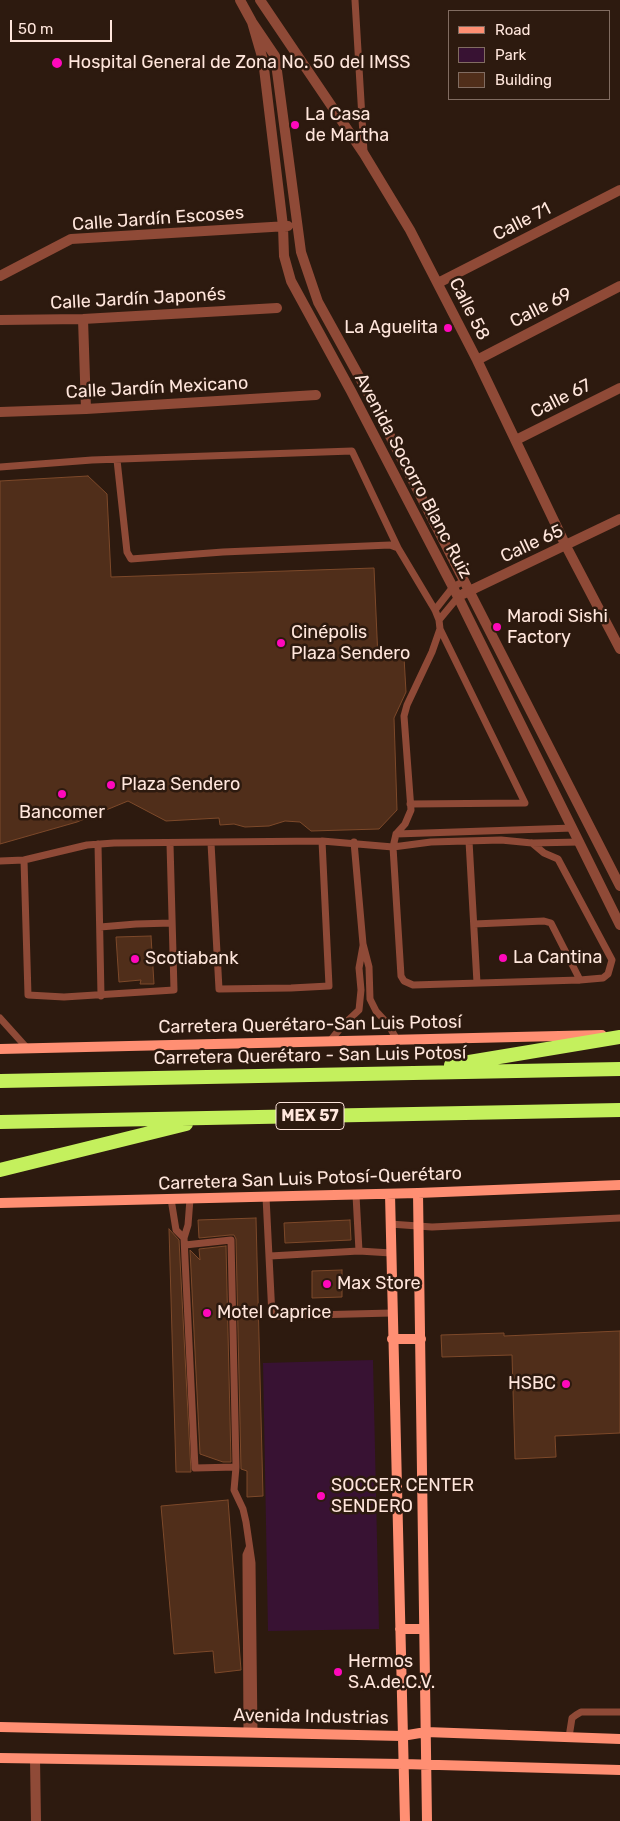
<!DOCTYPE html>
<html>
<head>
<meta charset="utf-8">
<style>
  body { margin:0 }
  #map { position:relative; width:620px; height:1821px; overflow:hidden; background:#2d1a0f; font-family:Rubik,sans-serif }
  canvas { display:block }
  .legend { position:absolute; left:448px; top:10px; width:162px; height:90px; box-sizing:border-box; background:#2d1a0f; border:1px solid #816c61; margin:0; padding:6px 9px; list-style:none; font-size:15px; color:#ffe6dc }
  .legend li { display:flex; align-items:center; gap:10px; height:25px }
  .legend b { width:25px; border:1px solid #816c61 }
  .scale { position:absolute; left:10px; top:20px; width:102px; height:22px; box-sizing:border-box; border:2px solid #ffe6dc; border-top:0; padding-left:6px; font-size:15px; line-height:18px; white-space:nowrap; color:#ffe6dc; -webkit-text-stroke:4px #2d1a0f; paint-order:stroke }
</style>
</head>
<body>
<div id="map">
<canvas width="620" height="1821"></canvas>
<ul class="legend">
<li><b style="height:6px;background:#ff8f73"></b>Road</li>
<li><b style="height:14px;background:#381233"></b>Park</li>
<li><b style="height:14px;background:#502e1a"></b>Building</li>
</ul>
<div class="scale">50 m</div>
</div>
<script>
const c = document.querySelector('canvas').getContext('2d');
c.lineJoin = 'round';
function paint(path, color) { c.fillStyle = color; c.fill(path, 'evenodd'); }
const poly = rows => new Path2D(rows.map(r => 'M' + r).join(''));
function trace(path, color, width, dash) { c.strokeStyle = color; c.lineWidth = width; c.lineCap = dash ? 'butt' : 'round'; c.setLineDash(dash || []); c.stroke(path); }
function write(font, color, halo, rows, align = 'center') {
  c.font = font + ' Rubik,sans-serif'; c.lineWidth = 5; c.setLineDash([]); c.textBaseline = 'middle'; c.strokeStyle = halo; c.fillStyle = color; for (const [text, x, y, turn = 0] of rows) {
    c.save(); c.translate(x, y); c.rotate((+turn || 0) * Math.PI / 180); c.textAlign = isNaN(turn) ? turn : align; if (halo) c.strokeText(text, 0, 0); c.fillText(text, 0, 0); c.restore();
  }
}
paint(poly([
  [373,1360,379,1629,268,1631,263,1363]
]), '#381233');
const building = poly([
  [88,476,107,494,111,577,374,568,378,659,404,657,406,692,394,718,397,810,379,829,311,831,300,822,285,821,269,826,245,827,234,824,220,825,219,818,166,821,128,801,77,822,0,844,0,481,88,476],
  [151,936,154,984,140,984,141,980,119,982,116,937,151,936],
  [256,1218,263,1496,247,1497,247,1471,241,1469,236,1239,234,1235,230,1235,199,1238,198,1220,256,1218],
  [350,1220,351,1240,285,1243,284,1223,350,1220],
  [169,1229,179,1240,191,1472,176,1472,169,1229],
  [226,1246,231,1462,223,1462,200,1454,190,1250,200,1260,199,1249,226,1246],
  [342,1270,342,1297,312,1298,312,1271,342,1270],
  [620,1331,620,1433,555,1436,556,1457,515,1459,512,1355,442,1357,441,1335,504,1333,504,1336,620,1331],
  [228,1500,241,1670,215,1673,213,1651,174,1654,161,1506,228,1500]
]);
paint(building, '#502e1a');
trace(building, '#7d492a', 1);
trace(poly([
  [355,0,364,152],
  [117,460,127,552,131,559,223,552,390,545,398,548,435,610,439,620,440,629,432,652,407,705,404,716,411,810,405,824,396,834,393,847,401,976,404,981,413,985,580,980,603,978,608,974,612,960,558,859,544,853,532,843],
  [0,467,92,460,352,451,398,548],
  [435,610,453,587,464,581],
  [439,620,458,597],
  [410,804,525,803,440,629],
  [396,834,573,828],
  [469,841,477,983],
  [354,842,363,944,369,967,370,999,376,1011,388,1024,397,1040],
  [211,843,219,989,291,988,329,986,322,841],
  [98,844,101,996],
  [24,860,28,995,64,997,174,990,170,844],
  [0,861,24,860,87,845,114,843,322,841,393,847,431,842,501,840,532,843,580,842],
  [474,924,544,921,551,923,580,980],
  [100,927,136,924,172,923],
  [0,1018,27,1048],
  [330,1041,343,1025,359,1010,361,990,359,968,363,946],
  [266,1197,272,1316,392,1313],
  [171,1199,176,1230,184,1238],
  [390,1224,432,1227,620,1218],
  [185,1245,231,1240,236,1467,195,1468,184,1238,188,1225,190,1199],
  [359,1251,391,1253],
  [270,1256,359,1251,356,1195],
  [236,1467,234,1490,243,1509,246,1522,252,1563,254,1732],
  [247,1732,246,1564,246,1555,249,1548],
  [569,1737,572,1718,576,1715,581,1712,620,1712]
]), '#8f4a37', 7);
trace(poly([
  [240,0,252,22,275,56,301,252,318,302,366,389,620,886],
  [260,0,364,154,410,230,477,360,566,546,620,649],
  [252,22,263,60,283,226,284,256,291,281,351,391,458,597,620,925],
  [0,276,71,239,288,226],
  [438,283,620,190],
  [83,319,86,409],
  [0,320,83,319,277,308],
  [477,360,620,286],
  [0,412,86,409,316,395],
  [516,440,620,388],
  [463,594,620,519],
  [35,1759,36,1821]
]), '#8f4a37', 10);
trace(poly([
  [0,1049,602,1035],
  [418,1193,427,1821],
  [390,1194,405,1821],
  [0,1203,418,1193,620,1185],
  [392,1339,421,1339],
  [400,1629,424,1629],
  [0,1727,402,1736,426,1732,620,1739],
  [0,1758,403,1764,620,1770]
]), '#ff8f73', 10);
trace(poly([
  [451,1065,620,1037],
  [0,1081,620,1069],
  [0,1122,620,1110],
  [0,1170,186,1124]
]), '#c4f05d', 14);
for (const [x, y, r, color] of [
  [57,63,6,"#ff08bb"],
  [295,125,5,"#ff08bb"],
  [448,328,5,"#ff08bb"],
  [497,627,5,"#ff08bb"],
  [281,643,5,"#ff08bb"],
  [111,785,5,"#ff08bb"],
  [62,794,5,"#ff08bb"],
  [503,958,5,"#ff08bb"],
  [135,959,5,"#ff08bb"],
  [327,1284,5,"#ff08bb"],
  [207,1313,5,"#ff08bb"],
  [566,1384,5,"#ff08bb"],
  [321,1496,5,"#ff08bb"],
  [338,1672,5,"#ff08bb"]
]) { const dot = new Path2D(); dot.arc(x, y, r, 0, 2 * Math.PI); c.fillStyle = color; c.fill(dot); trace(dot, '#2d1a0f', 2); }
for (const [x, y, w] of [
  [310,1116,68]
]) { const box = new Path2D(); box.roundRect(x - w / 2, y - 13.5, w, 27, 4); c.fillStyle = '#2d1a0f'; c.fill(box); trace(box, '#ffe6dc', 1); }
write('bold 16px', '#ffe6dc', null, [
  ["MEX 57",310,1116]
]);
write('18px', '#ffe6dc', '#2d1a0f', [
  ["Hospital General de Zona No. 50 del IMSS",68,63],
  ["La Casa",305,115],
  ["de Martha",305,136],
  ["La Aguelita",438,328,"right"],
  ["Marodi Sishi",507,617],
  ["Factory",507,638],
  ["Cinépolis",291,633],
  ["Plaza Sendero",291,654],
  ["Plaza Sendero",121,785],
  ["Bancomer",62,813,"center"],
  ["La Cantina",513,958],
  ["Scotiabank",145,959],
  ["Max Store",337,1284],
  ["Motel Caprice",217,1313],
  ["HSBC",556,1384,"right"],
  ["SOCCER CENTER",331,1486],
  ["SENDERO",331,1507],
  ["Hermos",348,1662],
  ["S.A.de.C.V.",348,1683]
], 'left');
write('18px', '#ffe6dc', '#2d1a0f', [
  ["Calle Jardín Escoses",158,219,-4],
  ["Calle 71",522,222,-27],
  ["Calle Jardín Japonés",138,299,-3],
  ["Calle 69",541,308,-27],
  ["Calle 58",469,309,63],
  ["Calle Jardín Mexicano",157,388,-3],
  ["Calle 67",561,399,-27],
  ["Avenida Socorro Blanc Ruiz",413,476,62],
  ["Calle 65",532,544,-25],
  ["Carretera Querétaro-San Luis Potosí",310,1025,-1],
  ["Carretera Querétaro - San Luis Potosí",310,1056,-1],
  ["Carretera San Luis Potosí-Querétaro",310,1179,-2],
  ["Avenida Industrias",311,1717,1]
]);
</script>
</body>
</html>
